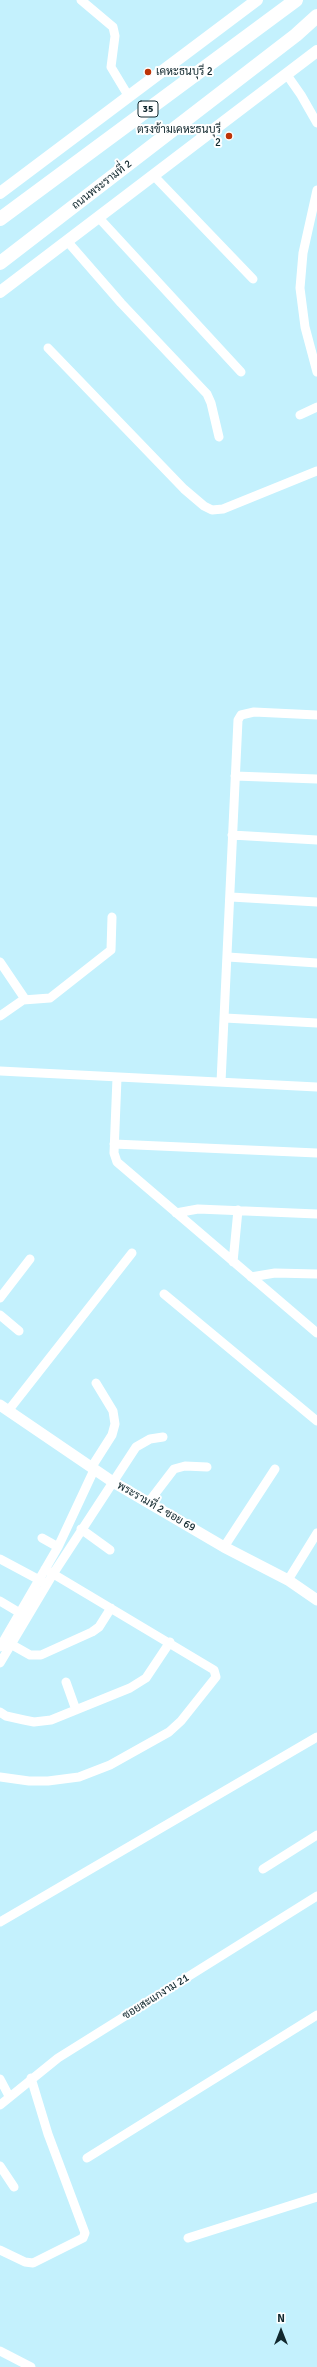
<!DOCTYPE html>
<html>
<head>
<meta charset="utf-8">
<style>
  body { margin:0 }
  #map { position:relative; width:317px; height:2367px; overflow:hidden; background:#c4f1fd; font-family:Signika,sans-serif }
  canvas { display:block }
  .north { position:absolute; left:261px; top:2311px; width:40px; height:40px; -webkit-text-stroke:3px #fff; paint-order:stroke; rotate:0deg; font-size:11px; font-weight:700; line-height:16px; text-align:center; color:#11282e }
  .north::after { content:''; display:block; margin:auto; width:14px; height:18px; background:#11282e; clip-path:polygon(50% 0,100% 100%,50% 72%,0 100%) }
</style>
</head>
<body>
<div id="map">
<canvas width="317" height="2367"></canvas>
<div class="north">N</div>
</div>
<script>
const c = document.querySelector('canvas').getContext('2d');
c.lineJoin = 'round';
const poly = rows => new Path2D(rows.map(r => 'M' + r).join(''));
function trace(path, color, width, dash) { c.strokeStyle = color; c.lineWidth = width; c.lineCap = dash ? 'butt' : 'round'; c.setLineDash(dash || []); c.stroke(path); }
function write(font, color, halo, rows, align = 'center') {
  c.font = font + ' Signika,Sarabun,sans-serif'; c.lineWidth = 4; c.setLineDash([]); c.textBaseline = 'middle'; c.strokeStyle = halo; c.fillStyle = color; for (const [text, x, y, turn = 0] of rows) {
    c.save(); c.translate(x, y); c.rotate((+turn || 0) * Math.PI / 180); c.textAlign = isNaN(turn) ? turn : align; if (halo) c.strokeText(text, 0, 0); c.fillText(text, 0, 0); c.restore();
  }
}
trace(poly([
  [81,0,113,27,115,36,111,67,129,97],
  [287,75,301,95,317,123],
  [154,176,253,279],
  [317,190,303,253,300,288,305,327,317,372],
  [99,218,241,372],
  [67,241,121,303,207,394,211,403,219,437],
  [48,348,184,489,204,506,212,510,223,509,317,471],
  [300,415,317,407],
  [235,776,317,779],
  [232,835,317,840],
  [231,897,317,902],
  [228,957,317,963],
  [0,962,25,999],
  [0,1016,23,1000,50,998,111,950,112,917],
  [225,1018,317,1023],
  [0,1071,317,1087],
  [117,1078,114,1153,117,1162,317,1333],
  [221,1082,238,720,241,715,254,712,317,715],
  [114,1144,317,1153],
  [176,1213,198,1209,317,1214],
  [233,1262,238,1210],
  [251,1277,275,1273,317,1274],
  [164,1294,317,1421],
  [0,1298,30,1259],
  [0,1315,19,1331],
  [8,1411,132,1253],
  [91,1468,112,1435,115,1424,113,1411,96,1383],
  [148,1503,174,1469,185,1466,207,1467],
  [81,1529,110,1550],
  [42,1538,58,1547],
  [224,1547,275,1469],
  [0,1559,45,1583],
  [288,1580,317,1533],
  [0,1601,20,1613],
  [7,1642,30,1655,41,1655,92,1632,99,1627,111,1608],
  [0,1647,58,1547,94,1470],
  [0,1663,53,1574,136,1447,150,1439,163,1437],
  [66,1682,76,1710],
  [0,1712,6,1716,24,1720,34,1722,51,1720,130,1688,146,1678,170,1642],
  [0,1777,29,1781,48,1781,79,1777,110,1765,169,1732,181,1721,216,1677,214,1670,45,1569],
  [263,1869,317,1835],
  [0,1922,317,1737],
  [0,2079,9,2096],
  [0,2105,58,2058,317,1896],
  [87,2158,317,2015],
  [0,2166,14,2187],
  [188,2238,317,2197],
  [0,2250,25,2262,33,2263,83,2238,85,2233,48,2134,31,2078],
  [0,2351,31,2367]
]), '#fff', 9);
trace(poly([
  [0,1405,113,1482,224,1547,288,1580,317,1600]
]), '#fff', 11);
trace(poly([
  [0,193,257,0],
  [0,292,317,51]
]), '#fff', 12);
trace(poly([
  [0,219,296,0],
  [0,263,296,35,317,16]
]), '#fff', 14);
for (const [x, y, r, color] of [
  [148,72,4,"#bd3407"],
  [229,136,4,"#bd3407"]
]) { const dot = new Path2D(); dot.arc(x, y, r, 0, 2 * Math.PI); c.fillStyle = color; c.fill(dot); trace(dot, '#fff', 1.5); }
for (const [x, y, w] of [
  [148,109,20]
]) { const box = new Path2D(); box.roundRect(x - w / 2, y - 8, w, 16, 3); c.fillStyle = '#fff'; c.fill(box); trace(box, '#11282e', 1); }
write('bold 10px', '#11282e', null, [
  ["35",148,109]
]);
write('11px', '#11282e', '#fff', [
  ["เคหะธนบุรี 2",156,72],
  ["ตรงข้ามเคหะธนบุรี",221,130,"right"],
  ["2",221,143,"right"]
], 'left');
write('11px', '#11282e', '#fff', [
  ["ถนนพระรามที่ 2",102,185,-38],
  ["พระรามที่ 2 ซอย 69",156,1507,30],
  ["ซอยสะแกงาม 21",156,1997,-32]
]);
</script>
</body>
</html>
